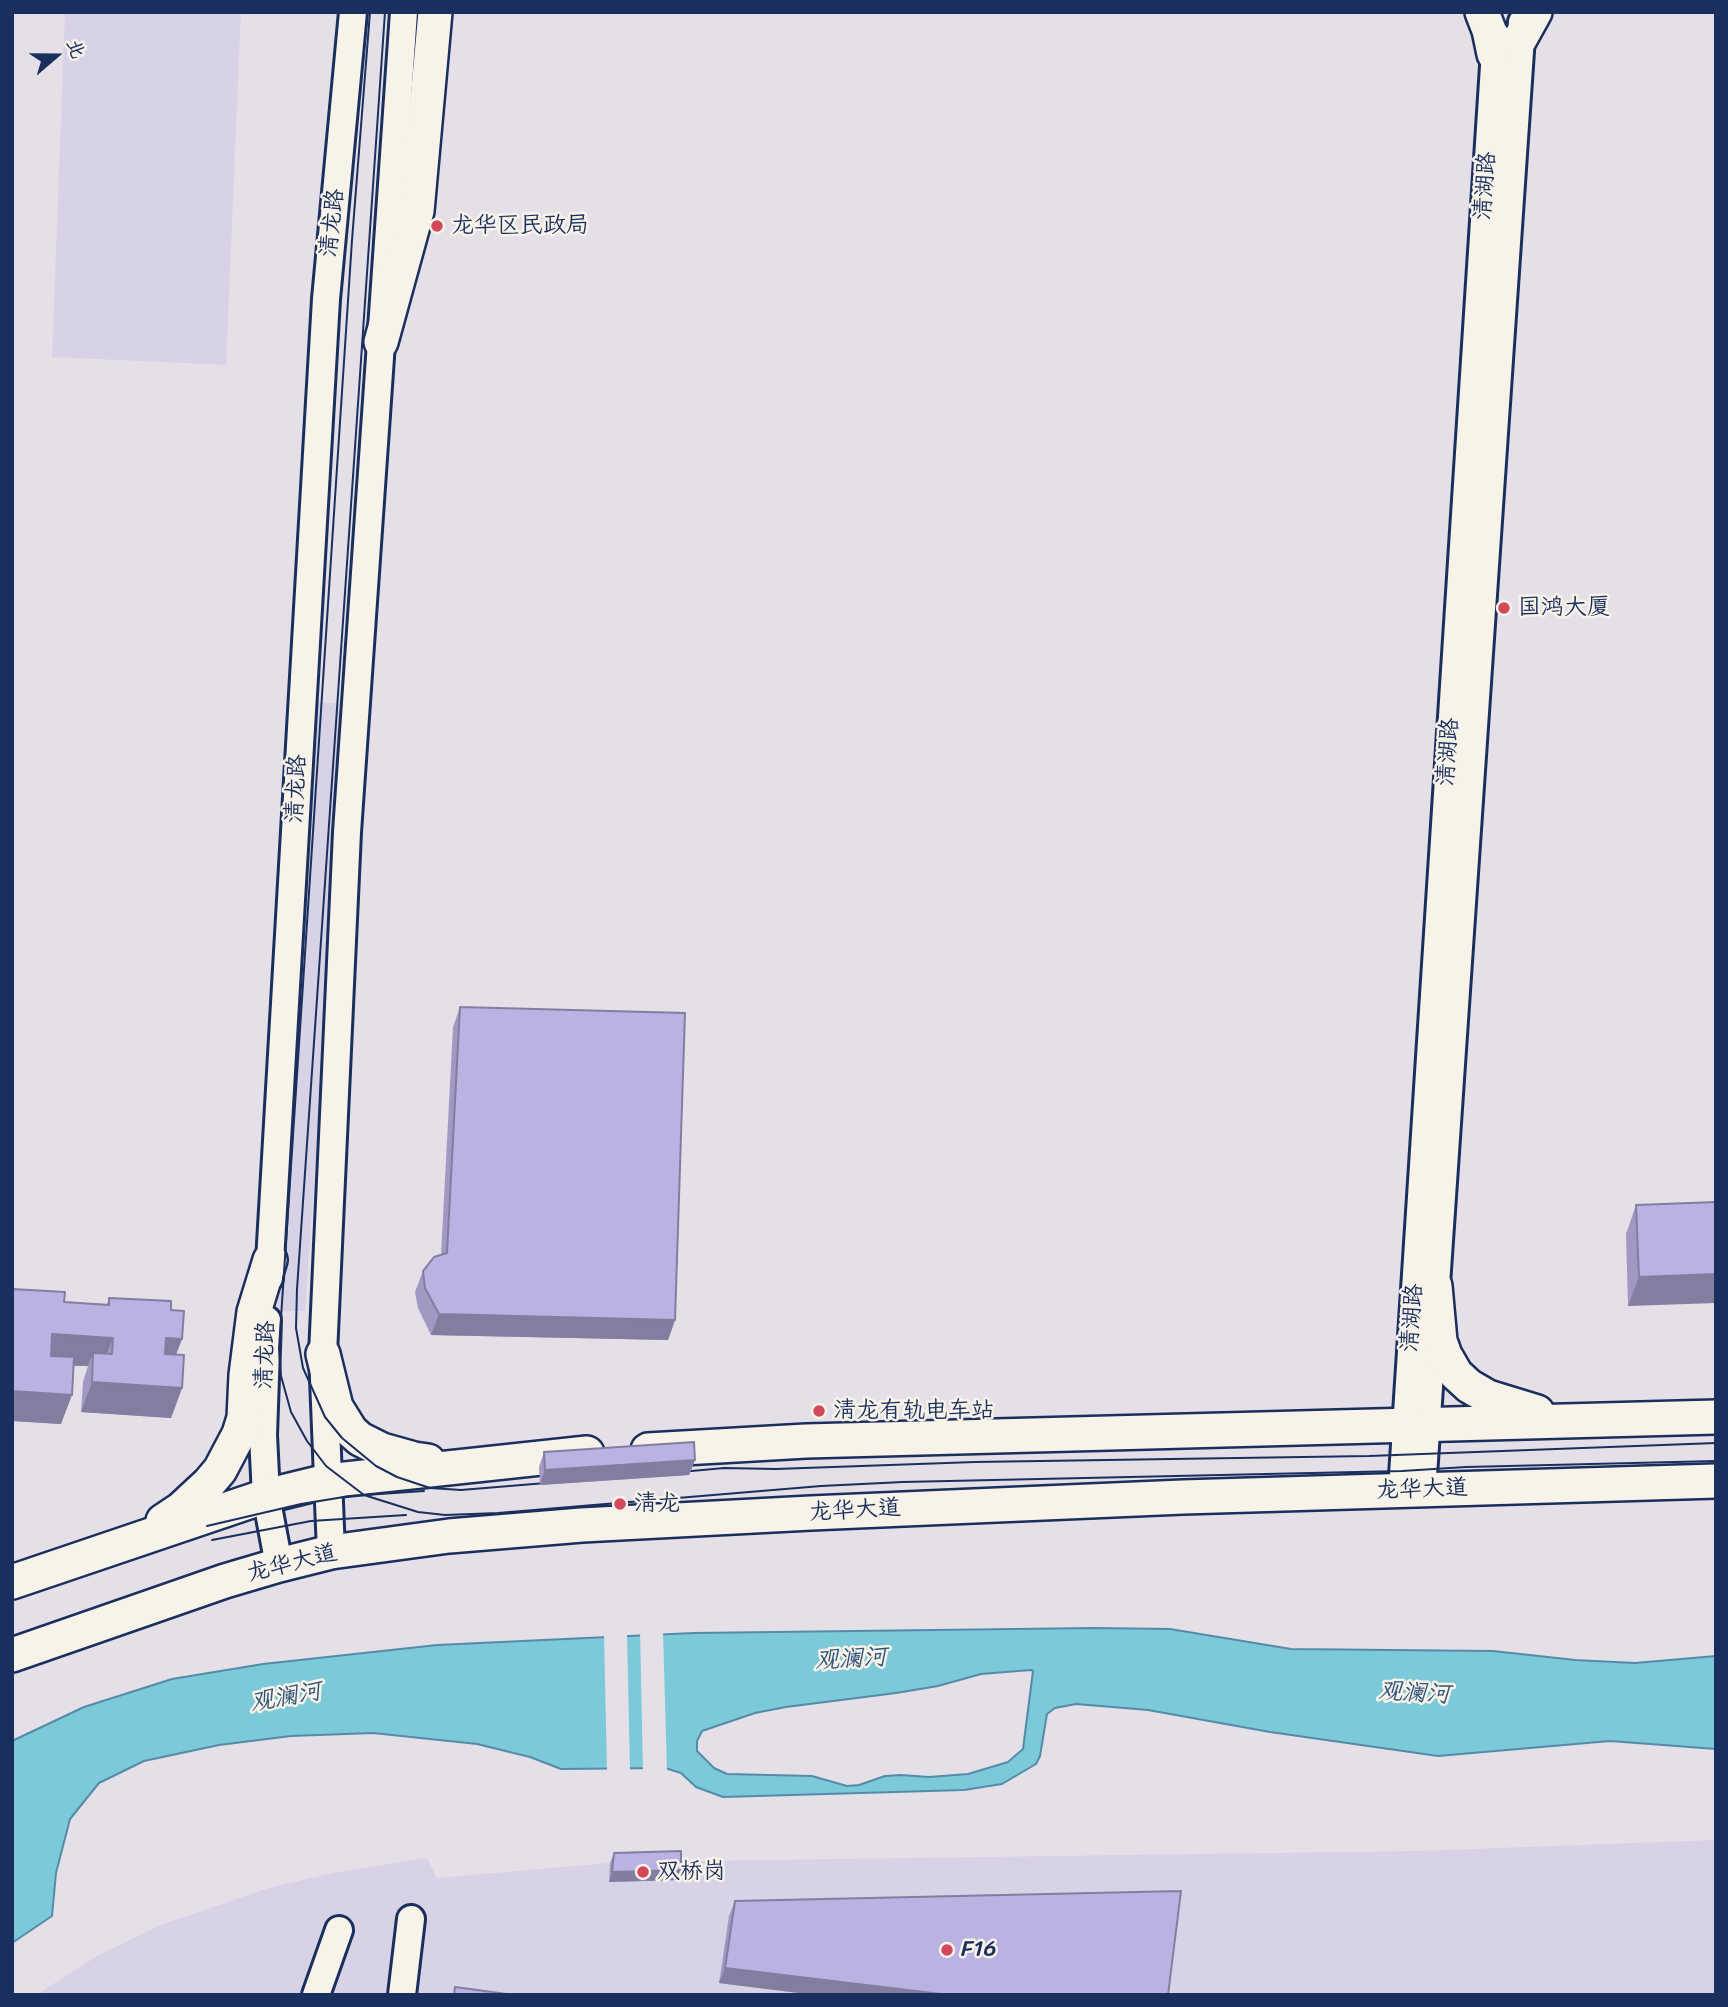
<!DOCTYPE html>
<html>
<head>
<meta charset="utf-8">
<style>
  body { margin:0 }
  #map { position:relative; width:1728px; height:2007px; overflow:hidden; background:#e5e0e7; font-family:Sriracha,"LXGW WenKai TC",sans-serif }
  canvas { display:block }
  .frame { position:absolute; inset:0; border:14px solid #1b2f5e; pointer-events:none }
  .north { position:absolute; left:21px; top:21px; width:70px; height:70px; -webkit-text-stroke:5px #f7f3e8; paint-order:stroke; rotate:70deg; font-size:19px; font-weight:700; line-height:28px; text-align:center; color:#1b2f5e }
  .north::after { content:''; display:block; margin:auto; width:24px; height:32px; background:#1b2f5e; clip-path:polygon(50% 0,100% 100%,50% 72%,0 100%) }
</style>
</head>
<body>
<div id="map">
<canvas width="1728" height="2007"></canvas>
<div class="frame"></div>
<div class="north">北</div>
</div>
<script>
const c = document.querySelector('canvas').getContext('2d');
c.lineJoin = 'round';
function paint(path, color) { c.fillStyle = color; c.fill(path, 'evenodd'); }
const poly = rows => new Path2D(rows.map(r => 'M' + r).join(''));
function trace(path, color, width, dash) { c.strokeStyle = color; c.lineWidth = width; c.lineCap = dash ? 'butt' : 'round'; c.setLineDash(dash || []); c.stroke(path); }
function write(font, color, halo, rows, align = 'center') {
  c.font = font + ' Sriracha,"LXGW WenKai TC",sans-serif'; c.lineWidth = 5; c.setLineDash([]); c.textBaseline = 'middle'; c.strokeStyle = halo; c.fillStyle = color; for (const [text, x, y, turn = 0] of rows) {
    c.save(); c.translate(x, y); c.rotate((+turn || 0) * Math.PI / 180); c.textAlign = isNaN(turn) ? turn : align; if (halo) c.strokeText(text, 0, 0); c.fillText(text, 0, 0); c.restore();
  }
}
paint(poly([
  [65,12,241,12,226,365,52,357],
  [312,702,348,704,305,1311,277,1311],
  [1716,1840,1716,1995,36,1995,97,1956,163,1924,272,1887,333,1873,427,1858,437,1878,619,1862,1416,1851]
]), '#d8d2e6');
const water = poly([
  [1095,1628,1170,1629,1291,1649,1493,1651,1575,1660,1635,1663,1716,1656,1716,1749,1610,1741,1438,1756,1270,1732,1148,1710,1076,1704,1055,1708,1047,1714,1040,1756,1036,1764,1002,1784,964,1790,723,1797,696,1787,681,1773,665,1768,561,1769,530,1757,477,1744,373,1733,291,1736,219,1745,144,1761,99,1783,70,1819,56,1873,52,1916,12,1943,12,1741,84,1707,172,1679,263,1664,437,1645,693,1633,1095,1628],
  [1031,1670,1033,1671,1023,1749,1008,1762,968,1774,929,1777,901,1775,885,1776,859,1785,847,1786,812,1776,727,1774,714,1768,697,1751,697,1741,702,1731,755,1713,786,1707,896,1693,938,1686,981,1674,1031,1670]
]);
paint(water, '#7bc9d9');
trace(water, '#558ba8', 2);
paint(poly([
  [663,1631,667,1772,643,1771,640,1632],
  [627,1633,630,1772,607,1772,604,1634]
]), '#e5e0e7');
const tertiary = poly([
  [269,1278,326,299,353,12],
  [267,1320,263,1435,266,1496,279,1565],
  [1422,1490,1522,22],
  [1402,1491,1496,35],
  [331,1552,323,1354,347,832,404,12],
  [316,1995,339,1930],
  [402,1995,411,1919]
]);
const primary = poly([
  [1482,12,1489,30,1494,54],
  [1520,39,1535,12],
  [381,342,417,211,435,12],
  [1435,1286,1440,1341,1445,1355,1456,1374,1469,1386,1488,1397,1537,1412],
  [323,1354,336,1407,351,1431,360,1439,382,1450,414,1459,428,1461],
  [648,1450,806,1441,1716,1417],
  [163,1521,181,1509,209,1483,220,1470,239,1434,244,1418,246,1375,254,1312,270,1260],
  [12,1582,266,1496,327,1481,587,1453],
  [12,1655,225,1581,279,1565,331,1552,449,1536,582,1525,811,1513,1183,1497,1716,1481]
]);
trace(tertiary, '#1b2f5e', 32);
trace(primary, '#1b2f5e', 38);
trace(tertiary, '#f7f3e8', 26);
trace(primary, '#f7f3e8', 33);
trace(poly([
  [370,12,352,240,279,1348,281,1376,291,1412,307,1441,326,1466,364,1495,418,1512,445,1515,498,1513,821,1486,903,1482,1402,1471,1466,1467,1716,1461],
  [385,12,297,1289,296,1328,303,1368,325,1417,342,1438,376,1466,397,1477,430,1488,461,1490,558,1482],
  [670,1473,724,1468,776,1469,975,1462,1369,1456,1716,1443],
  [207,1526,301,1504,350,1496,424,1491],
  [212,1540,311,1521,406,1515]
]), '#1b2f5e', 2);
paint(poly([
  [460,1007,675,1320,668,1340,431,1335,418,1308,415,1292,423,1271,441,1255,453,1027],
  [1716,1202,1628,1306,1626,1234,1636,1205],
  [12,1289,64,1302,107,1304,109,1298,171,1310,182,1339,176,1354,182,1388,171,1418,81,1412,83,1382,88,1366,73,1366,61,1424,12,1421],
  [544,1452,695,1460,689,1475,540,1485,539,1467],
  [614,1853,681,1870,677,1880,609,1882,610,1863],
  [735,1901,1168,1995,815,1995,719,1983,729,1916]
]), '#a199c4');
paint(poly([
  [1716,1274,1716,1303,1628,1306,1639,1277],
  [439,1314,675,1320,668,1340,431,1335],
  [52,1334,113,1338,102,1367,93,1353,88,1366,41,1364],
  [166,1338,182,1339,171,1368,156,1367],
  [92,1382,182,1388,171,1418,81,1412],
  [12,1391,72,1395,61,1424,12,1421],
  [695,1460,689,1475,540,1485,545,1470],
  [681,1870,677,1880,609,1882,612,1872],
  [725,1968,949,1995,815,1995,719,1983]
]), '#837da0');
const building = poly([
  [460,1007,685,1013,675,1320,439,1314,425,1288,423,1271,434,1257,447,1253,460,1007],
  [1716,1202,1716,1274,1639,1277,1636,1205,1716,1202],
  [12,1289,65,1292,64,1302,109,1305,109,1298,171,1301,171,1310,184,1311,182,1339,166,1338,165,1354,184,1355,182,1388,92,1382,93,1353,112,1354,113,1338,52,1334,51,1356,74,1357,72,1395,12,1391,12,1289],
  [694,1442,695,1460,545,1470,544,1452,694,1442],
  [681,1851,681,1870,612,1872,614,1853,681,1851],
  [1181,1891,1168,1995,949,1995,725,1968,735,1901,1181,1891],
  [455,1987,514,1995,454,1995,455,1987]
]);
paint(building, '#bbb2e4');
trace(building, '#837da0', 2);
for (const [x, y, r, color] of [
  [437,226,7,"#d1495b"],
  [1504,608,7,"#d1495b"],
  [819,1411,7,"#d1495b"],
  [620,1504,7,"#d1495b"],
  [643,1872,7,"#d1495b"],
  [947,1950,7,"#d1495b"]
]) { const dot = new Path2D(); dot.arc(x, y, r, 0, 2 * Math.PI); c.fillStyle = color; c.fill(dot); trace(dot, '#f7f3e8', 2.5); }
write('23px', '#1b2f5e', '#f7f3e8', [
  ["清湖路",1486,186,-86],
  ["清龙路",333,223,-84],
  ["清湖路",1449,752,-86],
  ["清龙路",297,789,-87],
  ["清湖路",1413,1318,-86],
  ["清龙路",266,1355,-88],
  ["龙华大道",1422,1490,-2],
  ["龙华大道",855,1511,-3],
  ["龙华大道",292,1564,-14]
]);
write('23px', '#1b2f5e', '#f7f3e8', [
  ["龙华区民政局",451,226],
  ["国鸿大厦",1518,608],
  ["清龙有轨电车站",833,1411],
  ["清龙",634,1504],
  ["双桥岗",657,1872],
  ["F16",961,1950]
], 'left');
write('italic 24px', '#33567d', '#f7f3e8', [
  ["观澜河",851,1660,-3],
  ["观澜河",1414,1694,3],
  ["观澜河",286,1698,-10]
]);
</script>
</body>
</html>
